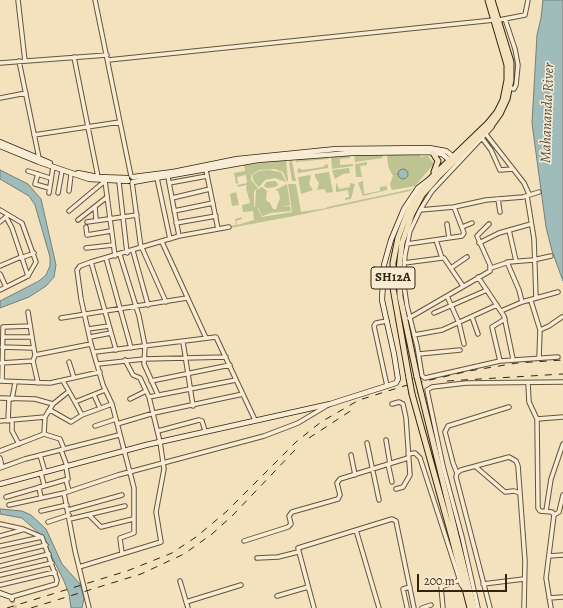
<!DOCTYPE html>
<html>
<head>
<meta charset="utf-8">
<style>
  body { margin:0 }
  #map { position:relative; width:563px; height:608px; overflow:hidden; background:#f4e2bf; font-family:Alegreya,serif }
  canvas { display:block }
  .scale { position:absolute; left:417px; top:574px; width:90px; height:18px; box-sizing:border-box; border:2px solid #332410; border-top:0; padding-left:5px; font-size:12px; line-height:14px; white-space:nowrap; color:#332410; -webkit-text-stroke:3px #f8ecd5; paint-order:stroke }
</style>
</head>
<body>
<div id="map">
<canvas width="563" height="608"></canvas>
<div class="scale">200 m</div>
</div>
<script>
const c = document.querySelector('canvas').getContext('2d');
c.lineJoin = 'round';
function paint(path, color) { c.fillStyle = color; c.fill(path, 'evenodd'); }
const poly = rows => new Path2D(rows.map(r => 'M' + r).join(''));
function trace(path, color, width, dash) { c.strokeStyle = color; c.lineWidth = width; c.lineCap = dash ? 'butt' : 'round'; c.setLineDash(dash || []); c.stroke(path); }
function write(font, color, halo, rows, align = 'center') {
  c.font = font + ' Alegreya,serif'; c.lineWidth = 3; c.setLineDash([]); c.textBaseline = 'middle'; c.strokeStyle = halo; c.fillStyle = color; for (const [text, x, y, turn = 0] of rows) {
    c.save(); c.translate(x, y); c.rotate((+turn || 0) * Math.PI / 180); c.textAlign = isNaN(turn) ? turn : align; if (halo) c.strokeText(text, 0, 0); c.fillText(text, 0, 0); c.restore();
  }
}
paint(poly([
  [354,154,382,154,383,158,355,162],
  [387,154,420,154,420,157,428,156,434,164,415,186,392,190,390,184,393,176,388,166],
  [350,155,350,158,340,159,340,165,353,164,353,166,332,169,331,156],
  [327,157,328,159,296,162,296,159],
  [291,159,292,161,296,181,292,181,289,163],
  [286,160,288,180,287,182,283,172,275,169,259,170,251,175,251,180,258,188,255,190,254,192,254,206,255,207,256,190,262,187,267,191,266,200,270,203,273,209,276,209,280,198,278,191,275,190,287,184,290,205,282,207,290,206,291,211,271,213,262,216,259,209,257,207,262,217,292,212,288,184,296,184,301,212,327,208,327,207,412,189,410,191,299,215,230,228,230,226,236,225,235,219,242,217,242,219,236,221,237,225,254,220,253,211,243,212,242,205,250,203,246,188,247,185,238,187,237,185,247,183,246,175,237,177,238,183,236,184,234,173,245,171,244,165],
  [367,162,367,165,360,166,362,177,356,177,355,164],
  [326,164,328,165,328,168,298,173,297,171,299,168,302,170,323,167],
  [349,168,350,173,343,174,335,179,332,170],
  [269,170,281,172,286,182,275,178,265,180,259,187,254,182,252,175,259,171],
  [329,172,333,192,327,193,324,189,317,190,319,183,315,177,315,174],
  [311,175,309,184,313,190,301,194,298,177],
  [275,181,278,184,276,187,267,188,264,186,266,182],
  [363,181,364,194,380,191,380,187,387,186,387,190,363,196,358,183],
  [336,182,339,189,350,187,350,183,355,184,351,199,345,200,345,198,349,197,348,190,336,192],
  [236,192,239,205,232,206,230,194]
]), '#bdc391');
const water = poly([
  [543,0,563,0,563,281,552,251,546,227,532,123,537,35,541,18,543,0],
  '398 174a5 5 0 1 1 10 0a5 5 0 1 1-10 0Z',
  [0,170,28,184,41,199,56,265,54,277,46,286,29,297,0,308,0,301,39,281,46,275,50,266,50,257,35,205,29,196,0,179,0,170],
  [0,509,22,511,31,515,46,529,62,564,80,584,84,598,82,608,71,608,69,594,64,581,41,535,22,518,0,514,0,509]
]);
paint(water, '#9fbcbb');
trace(water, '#747f77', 1);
trace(poly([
  [12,599,15,608]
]), '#cdbc9c', 4.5, [4.5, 2]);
const street = poly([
  [18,0,25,61],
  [95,0,131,176],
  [505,19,515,49,518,65,516,85,514,89,510,88],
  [499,20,525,15,528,0],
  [74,57,98,177],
  [108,60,494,20],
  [19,61,39,158],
  [0,63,107,55],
  [0,98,26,93],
  [492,127,432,191,420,210,410,231,405,255,403,279,407,306,417,346,422,376,425,378,500,361,558,357],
  [485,133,524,183,529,194],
  [34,135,120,122],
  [482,138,491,150,500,170,513,169],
  [206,170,218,229],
  [28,171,50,178],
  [38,174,35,184,49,188],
  [168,177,179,236],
  [157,178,170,239],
  [105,181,115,256],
  [119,182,127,253],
  [132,182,141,248],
  [169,183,207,176],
  [69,191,71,174],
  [49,193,53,167],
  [58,193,62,171],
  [527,196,534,239,536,298],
  [172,198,210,189],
  [498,199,500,212],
  [95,207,96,220],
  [0,210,22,223,36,262,28,276,0,290],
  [420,210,454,207,486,200,523,197,539,192],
  [69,211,105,181],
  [174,211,213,203],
  [6,217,12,228,28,276],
  [78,220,107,197],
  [0,222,7,216],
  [87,222,137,215],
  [176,223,216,216],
  [447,224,449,238],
  [86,227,87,235,111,231],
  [462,227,472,223],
  [509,230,516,261],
  [436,240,442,258,444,258,463,286],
  [162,242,206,338],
  [479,243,499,233,531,224],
  [407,244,462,236,464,233,454,207],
  [86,248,113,245],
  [142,248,166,302],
  [133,251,148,305],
  [120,255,139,316,145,346,144,364,158,395],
  [21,258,34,253],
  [106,258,131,348],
  [91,262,116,350],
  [507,262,519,290,522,302],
  [404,263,442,258],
  [0,266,21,257],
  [451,268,467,257],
  [491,268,509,262,533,260,551,256],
  [0,274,6,287],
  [478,277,504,316,513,359],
  [447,296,459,323,464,344],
  [531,301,540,330,539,358],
  [501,311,522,302,558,292],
  [28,312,32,337],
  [434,313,487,290],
  [472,317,478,334],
  [61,318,187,298],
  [409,318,490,271,490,265,477,236,489,224],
  [387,321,376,323,374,326,387,386],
  [88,329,109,326],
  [540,330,549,326,562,317],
  [414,335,442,330,497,305],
  [3,337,32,337,35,355,33,361,38,383],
  [90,337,111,333],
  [183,342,193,406],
  [2,347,33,348],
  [95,352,216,337,255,420],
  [419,354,460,350],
  [35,355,91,344],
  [500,361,492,327,505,319],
  [69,362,74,378],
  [1,363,33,361],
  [98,364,144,359,226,357],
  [0,381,50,383,100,372],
  [2,381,3,327,30,326],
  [63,381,75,402,105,390],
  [151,381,230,365],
  [528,383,529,402,537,419],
  [94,395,100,408],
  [149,397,236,380],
  [0,398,35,399,53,404],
  [12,399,15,383],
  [130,399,146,391],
  [75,402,82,415],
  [392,404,399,402,403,404,406,418,410,475,403,487,396,489],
  [50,410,71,422,82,415,112,404],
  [12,420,12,431,19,444],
  [0,421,45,417],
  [8,421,9,399],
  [117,424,154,413,243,394],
  [95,426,116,419],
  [158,431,199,420,202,421,205,431],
  [44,434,45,417,53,404,68,392],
  [386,440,390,464],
  [367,443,379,500],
  [61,450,67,466],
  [0,451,44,434,60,439,64,449],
  [408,454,415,453,420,458,461,584,465,590],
  [40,455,45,472],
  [351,455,355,475],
  [0,458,2,467],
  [388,464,392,482],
  [476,467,505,492,514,491,520,493],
  [0,468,25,459,119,435],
  [41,473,44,485],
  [457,473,453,463,445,432,448,426,509,407],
  [66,480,69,491],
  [39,487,41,498],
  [64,493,75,551,89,608],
  [6,497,68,479,66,467],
  [9,505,64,493,118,475,264,436,298,423,328,405],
  [68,510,122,495],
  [41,511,67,505],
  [546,511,551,479,563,444],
  [89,515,101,527,133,519],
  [554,515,559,512,563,495],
  [70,519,125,506],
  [48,522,69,515],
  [0,524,23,529,42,537,57,580,56,584,11,597],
  [356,530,379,608],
  [0,536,22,530],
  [244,541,288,527,291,524,289,516,292,512,338,499,340,495,337,483,340,479,408,458],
  [0,546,42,537],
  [122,554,120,538,134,533,134,488,112,404,103,385,91,344,81,299,77,270,80,266,91,262,179,236,229,227],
  [0,556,46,545],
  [549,556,563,555],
  [257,558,278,557,298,552],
  [0,566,49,554],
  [79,567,161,542,156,512,164,469,160,442,149,397,140,378,133,375,125,360],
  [0,575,52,563],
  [180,581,188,608],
  [483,584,524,579],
  [0,585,55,572],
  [277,596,308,587],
  [549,598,563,597],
  [186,602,241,585],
  [407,607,403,589,410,587],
  [314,608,298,548,392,519,396,521,414,608],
  [422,608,431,605],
  [443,608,441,587,460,580],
  [478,608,462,537,443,466,427,390,432,387,466,383,563,382],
  [490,608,456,477,457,473,461,470,509,457,516,461,518,466,525,561,524,608],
  [551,608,546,578,554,515,552,512,540,511,538,508,537,419,563,417]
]);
const secondary = poly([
  [0,142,50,163],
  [0,146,39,162,89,179,128,181],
  [78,173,98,177,127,178],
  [133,177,173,172,237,159,336,149,429,148,446,151,456,159],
  [133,182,258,160,352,153,429,152,442,154,452,162],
  [0,484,146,445,330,404,396,383,398,379,394,354,382,300,384,265,391,240,404,209,418,188,431,178],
  [0,593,11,597,12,599]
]);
const primary = poly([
  [433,153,438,161,434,172],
  [417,377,400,296,399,269,402,243,412,214,422,195,438,177,492,125,500,114,507,99,511,80,511,62,492,0],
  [409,378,393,288,393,263,398,238,408,211,420,191,431,178,488,123,497,112,503,100,507,80,507,65,488,0],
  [421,393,474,608],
  [412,394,452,538,470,608]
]);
trace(street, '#63543c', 5.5);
trace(secondary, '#332410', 6);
trace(primary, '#332410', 7);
trace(street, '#f8ecd5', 3.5);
trace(secondary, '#f8ecd5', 4.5);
trace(primary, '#f4e2bf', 5);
trace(poly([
  [447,381,563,374],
  [309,438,352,410],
  [7,608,127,571,172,553,196,537,226,512,296,442,321,422,359,400,404,386,469,371,517,363,563,360],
  [31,608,141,574,184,554,212,534,232,516,295,450]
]), '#332410', 1, [7, 7]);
const primaryBridge = poly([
  [417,377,421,393],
  [409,378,412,394]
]);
trace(primaryBridge, '#332410', 7, []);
trace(primaryBridge, '#f4e2bf', 5);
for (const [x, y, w] of [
  [393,278,44]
]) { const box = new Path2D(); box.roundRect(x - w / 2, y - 11, w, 22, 3); c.fillStyle = '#f8ecd5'; c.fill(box); trace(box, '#332410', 1); }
write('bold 13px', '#332410', null, [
  ["SH12A",393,278]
]);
write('italic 15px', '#535243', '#f8ecd5', [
  ["Mahananda River",548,113,-88]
]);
</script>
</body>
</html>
